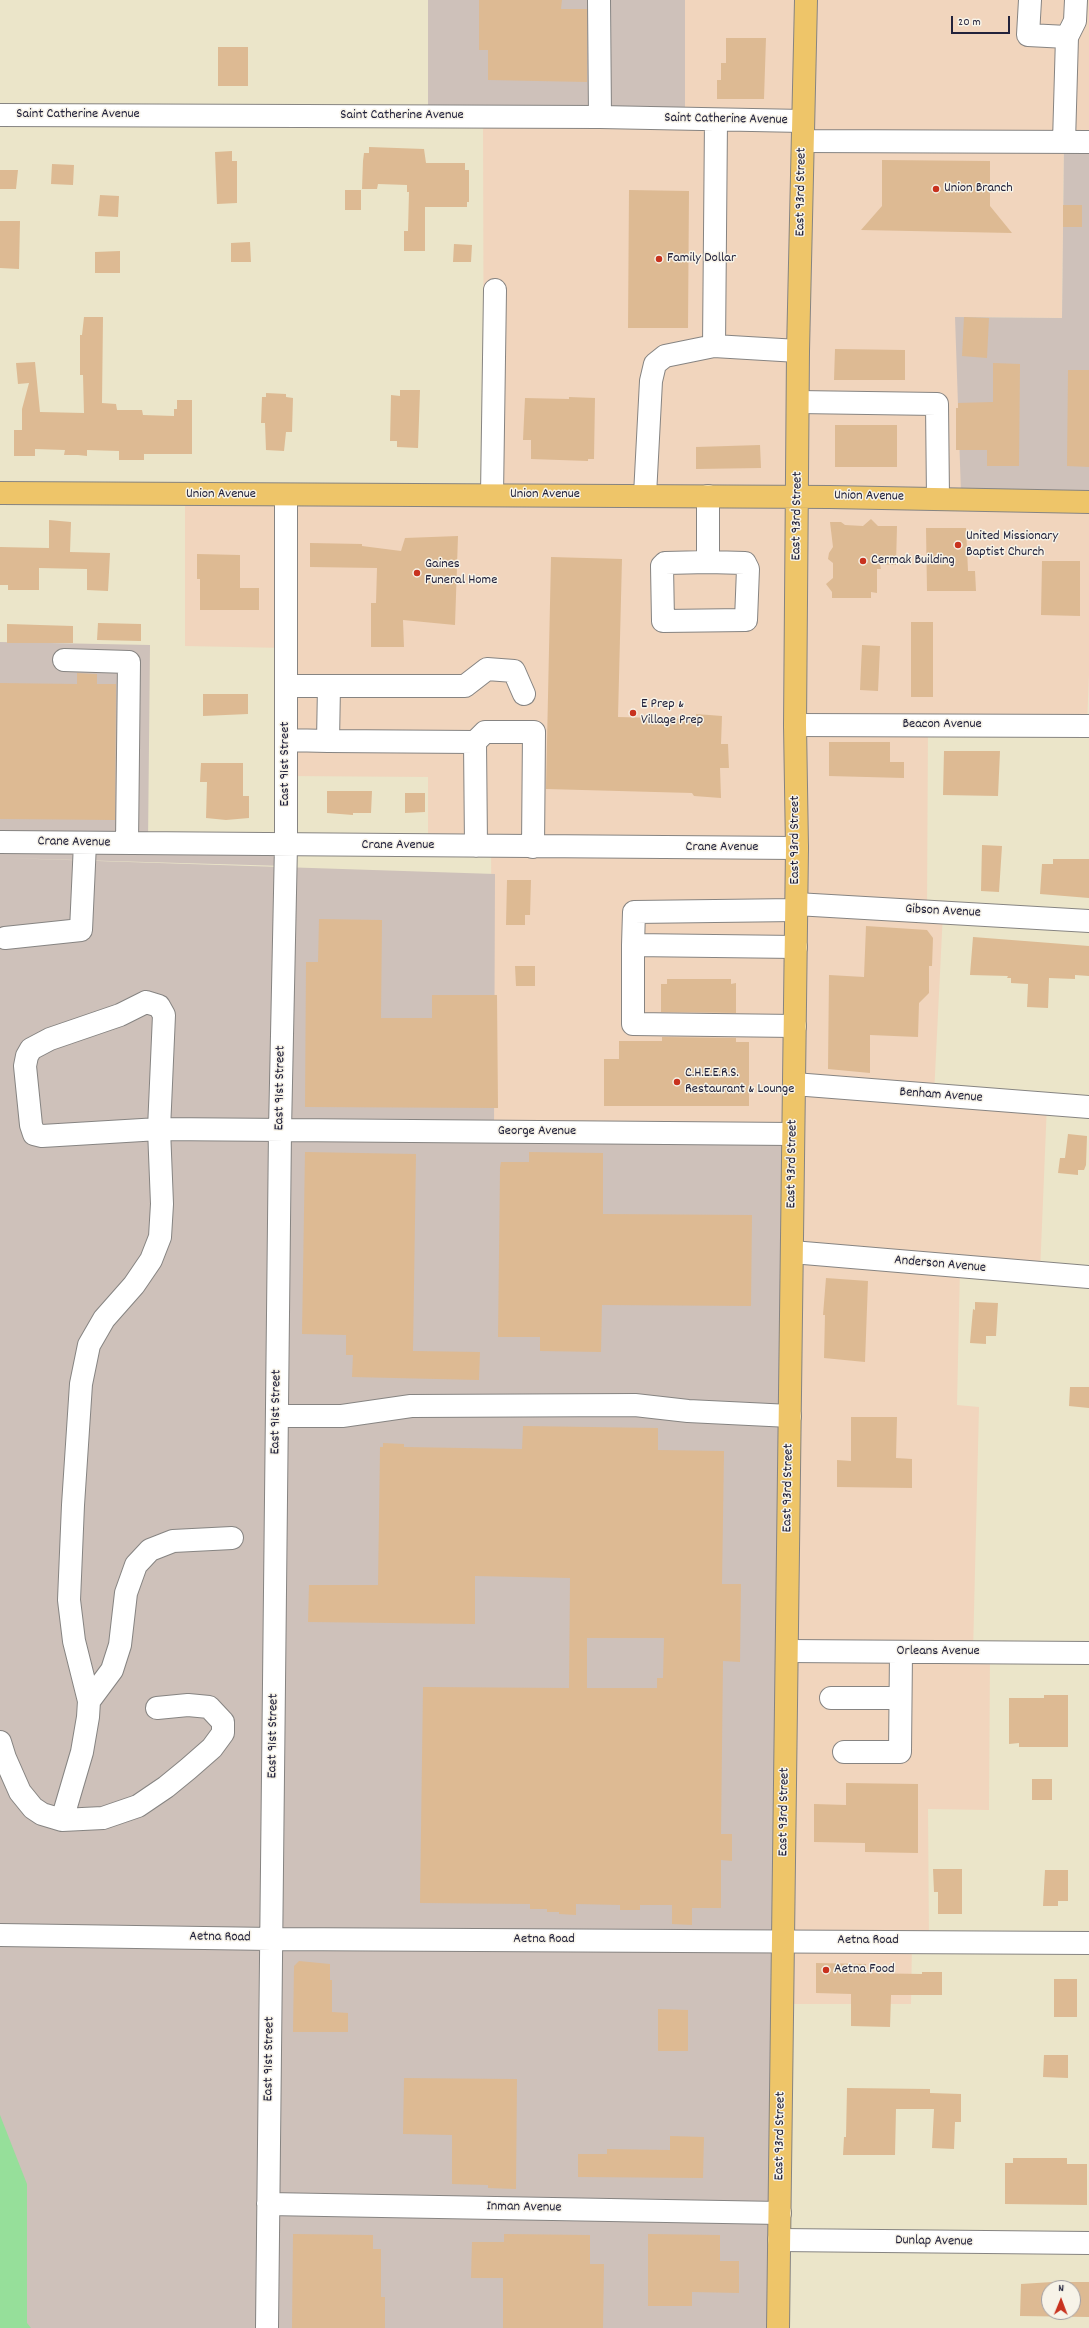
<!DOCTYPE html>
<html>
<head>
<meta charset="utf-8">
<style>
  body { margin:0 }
  #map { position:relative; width:1089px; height:2328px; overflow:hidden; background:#ebe5c9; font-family:Dekko,sans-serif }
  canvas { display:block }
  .north { position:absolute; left:1041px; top:2280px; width:40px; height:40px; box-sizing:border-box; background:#f7f3e8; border:1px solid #a29fa3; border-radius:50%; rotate:1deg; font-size:11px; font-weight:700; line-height:16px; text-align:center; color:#22223b }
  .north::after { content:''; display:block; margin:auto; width:14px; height:18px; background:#c8321e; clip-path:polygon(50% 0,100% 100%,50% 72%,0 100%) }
  .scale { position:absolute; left:951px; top:16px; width:59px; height:18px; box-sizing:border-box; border:2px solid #22223b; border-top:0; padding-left:5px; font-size:12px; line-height:14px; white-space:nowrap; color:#22223b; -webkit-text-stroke:3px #f7f3e8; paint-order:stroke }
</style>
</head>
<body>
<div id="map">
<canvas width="1089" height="2328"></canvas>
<div class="north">N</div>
<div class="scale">20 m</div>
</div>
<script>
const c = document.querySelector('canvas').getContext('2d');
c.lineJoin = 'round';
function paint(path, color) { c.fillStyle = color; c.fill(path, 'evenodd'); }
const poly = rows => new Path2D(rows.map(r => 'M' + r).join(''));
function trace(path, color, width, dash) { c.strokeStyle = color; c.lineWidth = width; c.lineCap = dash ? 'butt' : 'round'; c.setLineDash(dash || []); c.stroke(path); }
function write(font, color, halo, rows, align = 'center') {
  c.font = font + ' Dekko,sans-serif'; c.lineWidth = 3; c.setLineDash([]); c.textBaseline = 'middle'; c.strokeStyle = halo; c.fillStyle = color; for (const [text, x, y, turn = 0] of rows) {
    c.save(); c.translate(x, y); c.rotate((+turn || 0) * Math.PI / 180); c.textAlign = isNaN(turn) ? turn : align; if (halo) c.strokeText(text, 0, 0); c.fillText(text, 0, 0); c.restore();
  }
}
paint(poly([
  [685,0,1089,0,1089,142,1064,142,1062,318,956,317,1089,495,1089,674,1087,726,928,726,927,911,943,912,934,1095,1047,1104,1040,1273,960,1267,957,1405,979,1407,973,1652,990,1652,989,1810,928,1809,929,1941,912,1942,911,2004,782,2004,493,1132,491,846,428,846,428,777,286,776,286,648,185,646,185,495,484,495,483,117,685,119]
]), '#f1d5bd');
paint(poly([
  [428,0,685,0,685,119,428,117],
  [1064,142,1089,142,1089,499,961,493,955,317,1062,318],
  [0,642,150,645,148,843,286,845,285,866,6,858,495,874,494,1132,793,1134,778,2328,0,2328]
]), '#cec1ba');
paint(poly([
  [0,2115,27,2184,27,2323,31,2328,0,2328]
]), '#96df9a');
paint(poly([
  [479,0,562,0,561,9,587,9,587,82,488,80,488,50,479,50],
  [726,38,766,38,764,99,717,99,717,80,721,80,721,63,726,63],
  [218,47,248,47,248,86,218,86],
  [369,147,424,149,426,163,465,163,465,170,469,170,469,202,467,202,467,207,425,207,425,251,404,251,404,231,408,231,409,192,407,192,407,185,378,184,377,189,362,189,363,161,364,153,369,153],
  [232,151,232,161,237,161,237,203,217,204,215,152],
  [882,160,990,161,990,206,1012,233,861,230,882,206],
  [52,164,74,165,73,185,51,184],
  [0,170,18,170,16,189,0,189],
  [345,190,361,190,361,210,345,210],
  [629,190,689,191,688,328,628,328],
  [100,195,119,196,118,217,98,216],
  [1063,205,1082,205,1082,227,1063,227],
  [0,221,20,221,19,269,0,268],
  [250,242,251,262,231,262,231,243],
  [454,244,472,245,471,262,453,262],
  [120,251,120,273,95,273,95,252],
  [84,317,103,317,102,403,116,404,117,410,142,410,143,415,174,416,174,409,177,409,177,400,192,400,192,454,144,454,144,460,119,460,119,451,87,450,87,456,78,455,64,455,65,450,35,449,35,456,14,456,14,430,22,430,22,409,29,383,18,384,16,363,35,362,40,412,84,413,83,375,80,375,80,335,82,335],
  [964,317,989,318,987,358,962,356],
  [835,349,905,350,905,380,834,380],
  [993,363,1020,364,1019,466,987,466,987,450,956,450,956,408,958,408,958,403,993,402],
  [1068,370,1089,370,1089,467,1067,466],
  [400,390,420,390,418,448,397,447,397,441,390,441,391,395,400,396],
  [266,393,286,394,286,397,293,398,292,432,286,432,284,451,266,450,265,423,261,423,262,397,266,397],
  [569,397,595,398,594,459,588,459,588,461,531,459,531,440,523,440,525,398,569,399],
  [835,425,897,425,897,467,835,467],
  [760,445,761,468,696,469,696,447],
  [871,519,878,526,897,526,896,565,880,564,881,569,877,569,877,593,871,592,871,598,832,598,832,592,826,584,833,578,833,563,828,559,829,553,833,547,830,522,841,522,845,525,863,526],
  [49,520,71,522,70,552,110,553,108,591,87,590,87,569,39,568,39,590,8,590,8,585,0,585,0,547,49,548],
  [926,528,966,528,968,571,975,571,976,591,927,591],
  [458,536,455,625,403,620,404,647,371,647,371,603,376,603,377,568,310,567,310,543,362,544,362,546,401,551,405,538],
  [197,554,240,555,240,588,259,588,259,610,200,610,200,579,197,579],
  [551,557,622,559,618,717,696,719,696,714,722,716,721,744,728,744,729,768,720,768,721,798,694,796,692,793,546,789],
  [1042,561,1080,561,1080,616,1041,615],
  [911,622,933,622,933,697,911,697],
  [98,623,141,624,141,641,97,640],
  [7,624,73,626,73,643,7,643],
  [862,645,880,646,878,691,860,690],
  [77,673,97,674,97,684,116,684,115,820,0,819,0,683,77,684],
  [203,694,248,694,248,714,203,716],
  [829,742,890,742,890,762,904,762,904,778,829,776],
  [944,751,1000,751,998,796,943,795],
  [201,763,243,763,243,796,249,796,249,818,226,820,206,818,207,782,200,782],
  [327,791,372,791,371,813,353,813,353,815,327,813],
  [405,793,425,793,425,812,405,813],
  [982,845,1002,846,999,892,981,891],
  [1053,859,1089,859,1089,898,1040,894,1042,864,1053,864],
  [507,880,531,880,530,915,525,915,525,925,506,925],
  [319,919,382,920,381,1018,432,1018,432,995,497,995,498,1108,305,1107,306,962,318,962],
  [866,926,927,930,933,938,932,966,929,966,929,993,919,1003,918,1037,870,1035,870,1073,828,1069,829,975,864,977],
  [973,937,1089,946,1089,976,1075,975,1075,979,1049,978,1048,1008,1027,1007,1028,984,1011,983,1011,978,1007,978,1008,976,970,975],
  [515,966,535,966,535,986,516,986],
  [667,979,731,979,731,984,736,983,736,1013,661,1012,661,984,667,984],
  [662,1037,736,1038,736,1042,749,1042,749,1106,604,1106,604,1059,619,1059,619,1041,662,1041],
  [1068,1134,1087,1136,1086,1165,1084,1170,1078,1170,1078,1175,1058,1173,1060,1158,1065,1158],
  [305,1152,416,1154,413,1351,480,1352,479,1380,352,1377,353,1355,346,1355,346,1335,302,1334],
  [529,1152,603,1153,603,1214,752,1215,751,1306,602,1305,601,1352,540,1351,540,1337,498,1337,500,1168,501,1162,529,1162],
  [826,1278,868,1281,865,1362,824,1358,825,1315,823,1315],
  [975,1302,998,1303,996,1336,986,1336,986,1344,970,1343,973,1309,975,1310],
  [1070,1387,1089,1387,1089,1408,1069,1406],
  [851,1417,897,1417,896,1458,912,1459,912,1488,837,1487,837,1460,851,1461],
  [523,1426,658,1428,658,1450,724,1451,722,1584,741,1584,740,1662,723,1661,721,1834,732,1834,732,1861,721,1860,721,1908,692,1908,692,1925,672,1924,672,1905,640,1905,640,1910,620,1910,620,1905,576,1904,576,1915,559,1914,559,1912,547,1912,547,1909,530,1909,530,1904,420,1903,423,1687,569,1688,570,1578,475,1576,475,1624,308,1622,309,1585,378,1585,380,1447,383,1447,383,1443,404,1444,404,1447,522,1449],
  [587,1638,664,1638,663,1678,657,1678,657,1688,587,1688],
  [1044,1695,1068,1695,1068,1747,1019,1747,1019,1743,1009,1744,1009,1698,1044,1698],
  [1032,1779,1052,1779,1052,1800,1032,1800],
  [846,1783,918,1784,918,1853,865,1852,865,1843,814,1842,814,1804,846,1805],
  [933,1869,962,1869,962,1914,938,1914,938,1892,934,1892],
  [1045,1870,1068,1870,1068,1901,1058,1901,1058,1906,1043,1906],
  [299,1961,330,1964,330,1980,332,1980,332,2012,348,2013,348,2032,293,2032,294,1966],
  [816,1963,866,1964,865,1973,922,1974,922,1972,942,1972,942,1995,891,1995,890,2027,851,2026,851,1994,816,1993],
  [1054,1979,1077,1979,1077,2017,1054,2017],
  [658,2009,688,2010,688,2051,658,2051],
  [1044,2055,1068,2055,1068,2078,1043,2077],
  [404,2078,517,2079,516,2189,488,2188,488,2185,452,2184,452,2135,403,2134],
  [847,2088,930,2089,930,2093,961,2094,961,2122,955,2122,954,2149,932,2148,934,2109,896,2109,895,2155,843,2155,844,2137,846,2137],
  [670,2136,704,2137,703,2178,578,2177,578,2154,607,2154,607,2149,670,2150],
  [1013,2158,1067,2158,1067,2164,1087,2164,1087,2205,1005,2204,1005,2163,1013,2163],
  [293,2234,373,2235,373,2249,381,2249,381,2297,385,2297,385,2328,292,2328],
  [504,2234,590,2235,590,2264,604,2264,603,2328,503,2328,503,2278,471,2278,472,2242,504,2242],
  [648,2234,720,2235,720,2261,739,2261,739,2293,692,2292,692,2306,648,2306],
  [1052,2282,1089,2282,1089,2317,1020,2316,1021,2284],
  [1049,2288,1073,2288,1073,2312,1049,2312]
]), '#ddba93');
const minor = poly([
  [599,0,600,117],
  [1030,0,1028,35,1067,37],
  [0,115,600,117,803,121],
  [716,120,714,346,798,351],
  [803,141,1089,142],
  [1064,142,1067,37,1075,21,1076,0],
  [798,402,937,404,938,498],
  [492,495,495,290],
  [645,495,651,381,655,364,665,356,714,346],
  [708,496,708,562],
  [708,562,745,563,748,569,746,620,663,621,662,566,665,563,708,562],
  [64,660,129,662,127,843],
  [286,686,465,686,487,669,514,671,524,694],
  [795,725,1089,726],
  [286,740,328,741,329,686],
  [328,741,475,742,485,732,534,732,533,847],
  [475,742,476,846],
  [0,842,797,848],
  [796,904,1089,921],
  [5,938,81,930,85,843],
  [633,945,634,912,796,910],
  [146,1002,159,1006,164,1015,159,1129,42,1136,34,1134,31,1125,25,1066,27,1056,31,1049,50,1039,120,1015,146,1002],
  [795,1026,633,1024,633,945,796,947],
  [794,1084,1089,1107],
  [792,1252,1089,1277],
  [277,1416,342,1416,411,1406,635,1405,688,1411,790,1416],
  [787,1651,1089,1653],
  [831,1698,900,1698],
  [89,1701,112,1670,120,1645,126,1593,136,1565,150,1550,173,1541,232,1538],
  [157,1708,188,1705,209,1707,223,1722,223,1733,212,1748,188,1769,166,1787,138,1806,103,1818,62,1820,82,1752,88,1717,89,1701,74,1641,69,1600,73,1505,81,1384,89,1345,104,1319,134,1285,151,1260,160,1237,162,1204,159,1129,793,1134],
  [0,1742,5,1758,20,1792,33,1808,42,1814,62,1820],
  [844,1752,900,1752,901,1652],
  [0,1935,272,1939,1089,1943],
  [268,2204,780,2213],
  [779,2240,1089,2243],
  [267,2328,280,1130,286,845,286,495]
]);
const major = poly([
  [0,493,830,497,1089,502],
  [778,2328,797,848,795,725,798,351,806,0]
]);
trace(minor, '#868482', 24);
trace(major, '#868482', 24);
trace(minor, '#fff', 22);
trace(major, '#eec569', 22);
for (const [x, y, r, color] of [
  [936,189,4,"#c8321e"],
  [659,259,4,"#c8321e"],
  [958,545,4,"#c8321e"],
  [863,561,4,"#c8321e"],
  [417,573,4,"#c8321e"],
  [633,713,4,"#c8321e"],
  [677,1082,4,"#c8321e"],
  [826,1970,4,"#c8321e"]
]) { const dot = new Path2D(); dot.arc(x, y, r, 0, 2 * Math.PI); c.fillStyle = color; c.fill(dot); trace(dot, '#f7f3e8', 1.5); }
write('14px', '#22223b', '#f7f3e8', [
  ["Saint Catherine Avenue",78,115],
  ["Saint Catherine Avenue",402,116],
  ["Saint Catherine Avenue",726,120,1],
  ["East 93rd Street",802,192,-89],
  ["Union Avenue",221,495],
  ["Union Avenue",545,495],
  ["Union Avenue",869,497,1],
  ["East 93rd Street",798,516,-89],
  ["Beacon Avenue",942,725],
  ["East 91st Street",286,764,-90],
  ["East 93rd Street",796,840,-90],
  ["Crane Avenue",74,843,1],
  ["Crane Avenue",398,846],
  ["Crane Avenue",722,848],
  ["Gibson Avenue",943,912,3],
  ["East 91st Street",281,1088,-89],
  ["Benham Avenue",941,1096,4],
  ["George Avenue",537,1132],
  ["East 93rd Street",793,1164,-89],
  ["Anderson Avenue",940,1265,5],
  ["East 91st Street",277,1412,-89],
  ["East 93rd Street",789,1488,-89],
  ["Orleans Avenue",938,1652],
  ["East 91st Street",274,1736,-89],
  ["East 93rd Street",785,1812,-89],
  ["Aetna Road",220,1938,1],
  ["Aetna Road",544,1940],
  ["Aetna Road",868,1941],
  ["East 91st Street",270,2059,-89],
  ["East 93rd Street",781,2136,-89],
  ["Inman Avenue",524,2208,1],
  ["Dunlap Avenue",934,2242,1]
]);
write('14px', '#22223b', '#f7f3e8', [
  ["Union Branch",944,189],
  ["Family Dollar",667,259],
  ["United Missionary",966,537],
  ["Baptist Church",966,553],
  ["Cermak Building",871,561],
  ["Gaines",425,565],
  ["Funeral Home",425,581],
  ["E Prep &",641,705],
  ["Village Prep",641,721],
  ["C.H.E.E.R.S.",685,1074],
  ["Restaurant & Lounge",685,1090],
  ["Aetna Food",834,1970]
], 'left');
</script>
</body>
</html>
